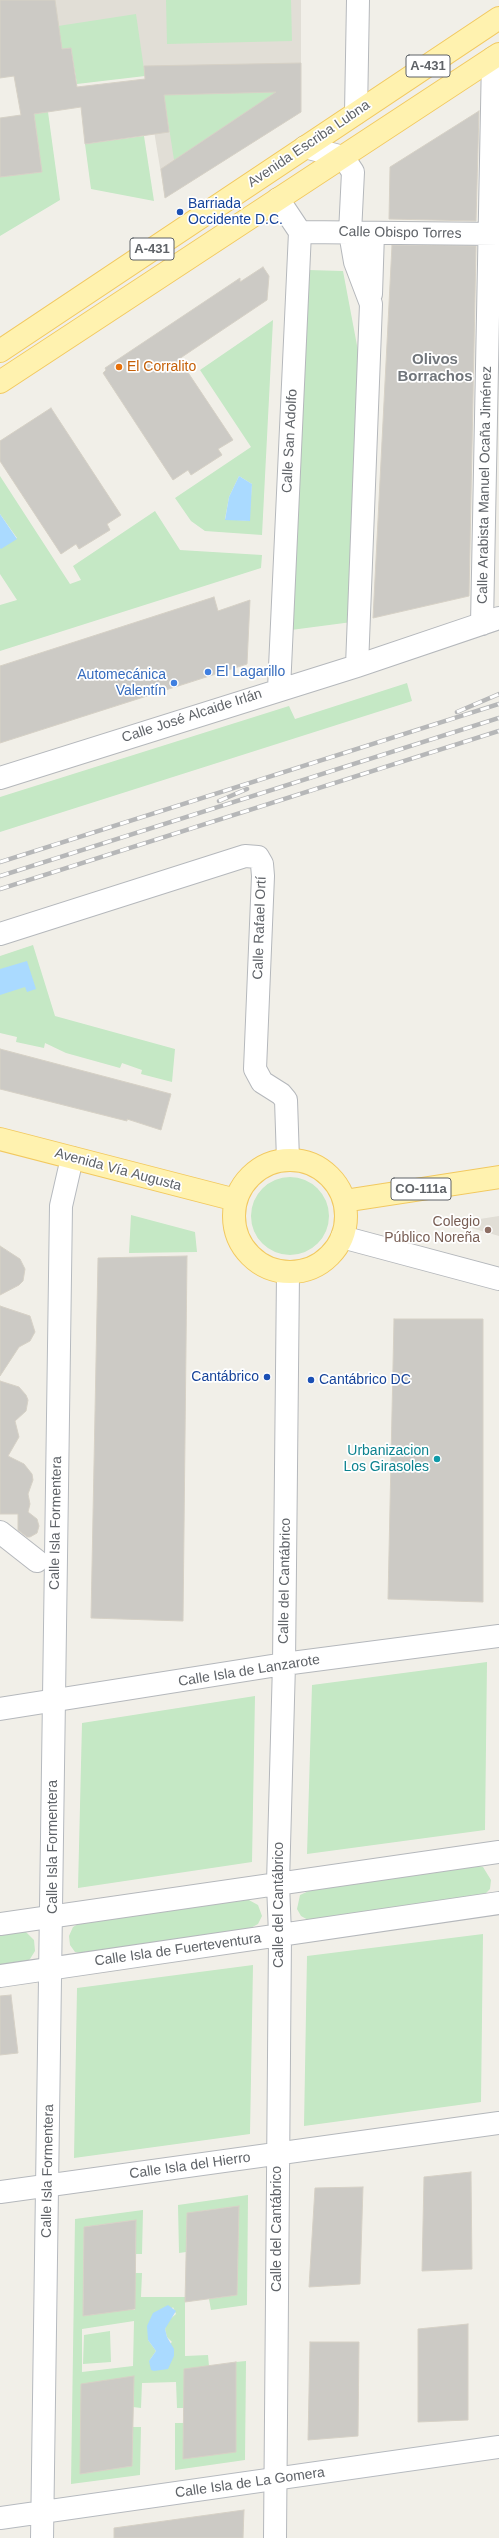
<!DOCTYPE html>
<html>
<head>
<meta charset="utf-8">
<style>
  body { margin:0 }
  canvas { display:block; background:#f1efe8 }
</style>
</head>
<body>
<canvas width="499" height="2538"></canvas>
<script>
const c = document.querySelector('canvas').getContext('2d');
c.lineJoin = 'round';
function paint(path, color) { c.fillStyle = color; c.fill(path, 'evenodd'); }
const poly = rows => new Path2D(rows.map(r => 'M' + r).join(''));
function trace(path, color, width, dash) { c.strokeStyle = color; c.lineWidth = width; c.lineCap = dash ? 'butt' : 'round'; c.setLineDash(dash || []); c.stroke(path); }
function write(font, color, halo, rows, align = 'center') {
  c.font = font + ' Helvetica,sans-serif'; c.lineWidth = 3.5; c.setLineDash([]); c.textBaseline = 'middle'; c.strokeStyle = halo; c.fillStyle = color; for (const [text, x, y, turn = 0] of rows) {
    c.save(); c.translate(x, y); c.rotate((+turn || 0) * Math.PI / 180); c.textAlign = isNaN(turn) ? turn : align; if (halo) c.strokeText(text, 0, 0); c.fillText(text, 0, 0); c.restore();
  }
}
paint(poly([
  [55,0,301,0,301,112,165,198,145,76,58,26],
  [499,1216,499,1236,454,1223]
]), '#e1ded6');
paint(poly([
  [166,0,291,0,292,41,167,44],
  [136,14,145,76,77,84,71,48,62,49,58,26],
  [276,92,174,160,164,95],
  [48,112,60,200,0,236,0,177,42,172,34,114],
  [144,136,154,201,91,189,85,144],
  [308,270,343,271,362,372,352,622,291,630],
  [273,320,262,535,205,531,191,521,175,498,251,447,200,370],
  [239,476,252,484,249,521,225,519,229,497],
  [0,476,70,584,81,580,73,566,155,511,180,550,262,555,261,568,0,651,0,605,17,600,0,574,0,548,17,538,0,514],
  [407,683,412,701,0,832,0,797,289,706,295,719],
  [33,945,55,1016,175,1049,172,1082,141,1074,142,1070,122,1063,120,1068,66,1053,45,1043,44,1048,16,1042,17,1037,0,1033,0,956],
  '251 1216a39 39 0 1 1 78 0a39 39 0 1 1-78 0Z',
  [131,1215,195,1232,197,1252,129,1253],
  [487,1662,485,1830,307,1854,312,1685],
  [255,1696,252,1862,78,1888,82,1723],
  [474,1865,483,1867,491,1880,490,1889,483,1896,310,1921,301,1916,297,1909,300,1895,311,1890],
  [247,1899,258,1905,262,1916,258,1924,247,1930,85,1954,75,1952,70,1945,69,1936,73,1927,82,1922],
  [25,1931,34,1940,35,1951,30,1959,25,1963,0,1966,0,1932],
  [483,1934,481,2102,304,2126,307,1956],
  [253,1965,250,2134,74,2158,77,1988],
  [248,2195,247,2305,211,2310,209,2299,237,2295,239,2206,201,2211,200,2215,187,2213,186,2252,179,2253,178,2205],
  [143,2210,142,2254,136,2254,136,2220,84,2227,83,2316,119,2310,135,2310,135,2273,142,2273,141,2297,185,2297,185,2356,208,2355,209,2366,184,2408,177,2408,176,2382,142,2383,141,2408,133,2407,80,2474,132,2466,133,2427,141,2427,140,2475,71,2484,75,2219],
  [173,2307,176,2314,168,2321,165,2329,167,2337,172,2342,149,2361,156,2351,148,2340],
  [134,2321,133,2366,82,2372,82,2329],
  [110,2331,111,2362,83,2364,84,2335],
  [246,2361,245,2460,175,2470,175,2423,184,2423,235,2451,236,2362]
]), '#c5e8c5');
paint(poly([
  [239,476,252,484,250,521,225,520,229,497],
  [0,514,17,539,1,549,0,548],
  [27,961,36,989,27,992,25,987,0,995,0,969],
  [168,2305,176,2311,165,2329,167,2337,174,2349,174,2356,168,2369,154,2371,151,2370,149,2361,156,2351,148,2340,147,2326,153,2313]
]), '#aadaff');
const building = poly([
  [0,0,55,0,62,49,71,48,77,87,145,79,144,66,301,63,301,112,165,198,161,169,276,92,164,95,169,132,85,144,81,107,34,114,42,172,0,177,0,118,21,115,14,76,0,78,0,0],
  [479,111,476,221,389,219,390,167,479,111],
  [392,245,476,246,469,596,373,618,392,245],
  [263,267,269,276,267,300,179,359,233,440,218,449,222,455,191,475,188,470,173,480,103,373,106,370,105,368,240,278,240,282,263,267],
  [51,408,121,515,107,524,110,530,79,549,76,544,61,554,0,461,0,441,51,408],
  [214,597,218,611,250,600,247,664,0,743,0,666,214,597],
  [0,1049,171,1094,161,1130,127,1119,127,1121,0,1089,0,1049],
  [0,1246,20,1259,25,1269,23,1281,19,1285,0,1295,0,1246],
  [187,1256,183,1621,91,1618,98,1258,187,1256],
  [0,1306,30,1316,35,1332,30,1341,19,1347,0,1376,0,1306],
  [394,1319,483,1319,483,1602,388,1599,394,1319],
  [0,1381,19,1387,26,1395,28,1400,26,1411,15,1421,19,1437,8,1456,24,1464,32,1474,33,1480,28,1494,30,1504,28,1512,37,1519,39,1526,37,1533,30,1537,27,1537,18,1530,18,1514,0,1514,0,1381],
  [11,1995,18,2053,0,2055,0,1996,11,1995],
  [471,2172,472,2269,422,2271,424,2177,471,2172],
  [363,2187,360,2284,309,2287,315,2188,363,2187],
  [239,2206,237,2295,185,2302,187,2213,239,2206],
  [136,2220,135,2309,83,2316,84,2227,136,2220],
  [468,2324,468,2420,418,2422,418,2329,468,2324],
  [310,2342,359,2342,358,2436,308,2440,310,2342],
  [236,2362,236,2452,183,2459,184,2369,236,2362],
  [134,2376,132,2466,80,2474,81,2384,134,2376],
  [244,2510,243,2538,114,2538,114,2528,244,2510]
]);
paint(building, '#cccac5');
trace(building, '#d6d1c6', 1);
const street = poly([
  [356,113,358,0],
  [305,147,343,157,353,172,350,233,355,262,371,304,357,666],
  [278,199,300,232,279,689],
  [300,232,499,234],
  [371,294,373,233],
  [482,624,493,58],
  [0,778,357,666,499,618],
  [0,934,245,856,258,857,262,864,263,876,255,1069,262,1082,281,1094,286,1100,288,1160],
  [342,1237,499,1279],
  [0,1532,37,1561],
  [0,1709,284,1664,499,1636],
  [0,1924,499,1852],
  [0,1976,499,1903],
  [0,2192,499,2123],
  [275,2538,280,1935,278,1883,284,1664,288,1273]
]);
const secondary = poly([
  [0,2518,499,2447],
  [42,2538,61,1206,72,1158]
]);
const primary = poly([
  [0,351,499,18],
  [0,382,499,54],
  [0,1139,236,1200],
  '234 1216a56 56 0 1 1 112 0a56 56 0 1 1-112 0Z',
  [344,1201,499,1177]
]);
trace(street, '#b5b8bc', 24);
trace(secondary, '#b6babf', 24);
trace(primary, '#f2c960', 24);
trace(street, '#fff', 22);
trace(secondary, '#fff', 22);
trace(primary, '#fff2af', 22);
const rail = poly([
  [457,712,499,694],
  [219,801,247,789],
  [0,862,499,704],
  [0,876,499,718],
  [0,889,499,731]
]);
trace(rail, '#b6b7b8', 4.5);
trace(rail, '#fff', 3, [9]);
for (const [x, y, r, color] of [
  [180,212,4,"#1a4fb4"],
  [119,367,4,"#e8710a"],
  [208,672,4,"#3f7fe0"],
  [174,683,4,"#3f7fe0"],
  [488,1230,4,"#8d6e63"],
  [267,1377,4,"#1a4fb4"],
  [311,1380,4,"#1a4fb4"],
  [437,1459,4,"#0f9aa8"]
]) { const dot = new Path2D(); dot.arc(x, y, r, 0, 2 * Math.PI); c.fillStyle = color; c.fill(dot); trace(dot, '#fff', 1.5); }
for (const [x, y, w] of [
  [428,66,44],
  [152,249,44],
  [421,1189,60]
]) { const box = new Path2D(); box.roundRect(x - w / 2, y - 11, w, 22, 3); c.fillStyle = '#fff'; c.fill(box); trace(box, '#5f6368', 1); }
write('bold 13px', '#5f6368', null, [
  ["A-431",428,66],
  ["A-431",152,249],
  ["CO-111a",421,1189]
]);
write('14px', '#5f6368', '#fff', [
  ["Avenida Escriba Lubna",309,144,-34],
  ["Calle Obispo Torres",400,233,1],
  ["Calle San Adolfo",290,441,-87],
  ["Calle Arabista Manuel Ocaña Jiménez",485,485,-89],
  ["Calle José Alcaide Irlán",192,716,-18],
  ["Calle Rafael Ortí",260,928,-88],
  ["Avenida Vía Augusta",118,1170,15],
  ["Calle Isla Formentera",56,1523,-89],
  ["Calle del Cantábrico",285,1581,-89],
  ["Calle Isla de Lanzarote",249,1671,-9],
  ["Calle Isla Formentera",53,1847,-90],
  ["Calle del Cantábrico",279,1905,-90],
  ["Calle Isla de Fuerteventura",178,1950,-8],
  ["Calle Isla del Hierro",190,2166,-8],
  ["Calle Isla Formentera",48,2171,-89],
  ["Calle del Cantábrico",277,2229,-90],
  ["Calle Isla de La Gomera",250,2483,-8]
]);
write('14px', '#164399', '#fff', [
  ["Barriada",188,204],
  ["Occidente D.C.",188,220],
  ["Cantábrico",259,1377,"right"],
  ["Cantábrico DC",319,1380]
], 'left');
write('14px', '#c56008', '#fff', [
  ["El Corralito",127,367]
], 'left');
write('14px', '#366cbe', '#fff', [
  ["El Lagarillo",216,672],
  ["Automecánica",166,675,"right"],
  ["Valentín",166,691,"right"]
], 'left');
write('14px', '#785e54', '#fff', [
  ["Colegio",480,1222],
  ["Público Noreña",480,1238]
], 'right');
write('14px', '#0d838f', '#fff', [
  ["Urbanizacion",429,1451],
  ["Los Girasoles",429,1467]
], 'right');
write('bold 15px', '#70757a', '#fff', [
  ["Olivos",435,360],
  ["Borrachos",435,377]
]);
</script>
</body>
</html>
